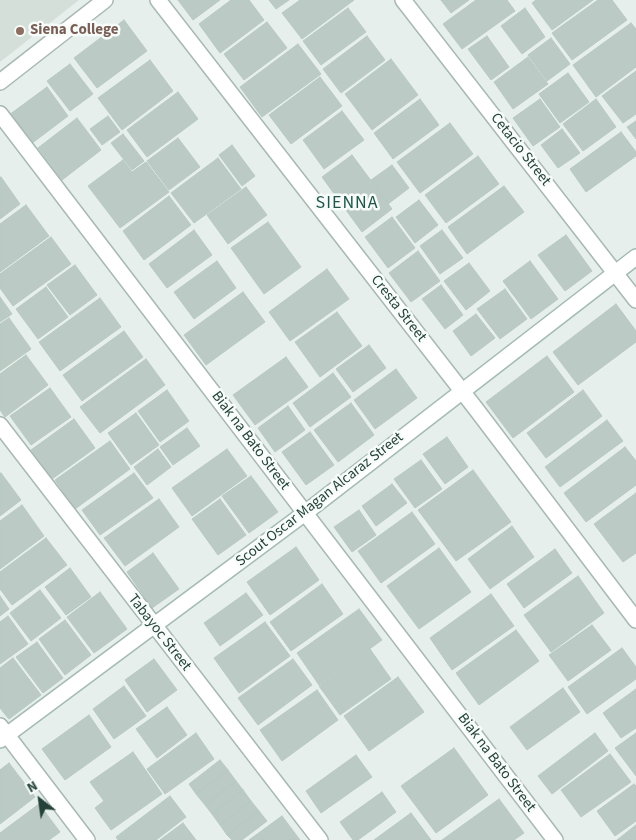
<!DOCTYPE html>
<html>
<head>
<meta charset="utf-8">
<style>
  body { margin:0 }
  #map { position:relative; width:636px; height:840px; overflow:hidden; background:#e6efeb; font-family:"Source Sans 3",sans-serif }
  canvas { display:block }
  .north { position:absolute; left:15px; top:775px; width:50px; height:50px; -webkit-text-stroke:4px #f7fbf9; paint-order:stroke; rotate:330deg; font-size:14px; font-weight:700; line-height:20px; text-align:center; color:#24423a }
  .north::after { content:''; display:block; margin:auto; width:18px; height:22px; background:#24423a; clip-path:polygon(50% 0,100% 100%,50% 72%,0 100%) }
</style>
</head>
<body>
<div id="map">
<canvas width="636" height="840"></canvas>
<div class="north">N</div>
</div>
<script>
const c = document.querySelector('canvas').getContext('2d');
c.lineJoin = 'round';
function paint(path, color) { c.fillStyle = color; c.fill(path, 'evenodd'); }
const poly = rows => new Path2D(rows.map(r => 'M' + r).join(''));
function trace(path, color, width, dash) { c.strokeStyle = color; c.lineWidth = width; c.lineCap = dash ? 'butt' : 'round'; c.setLineDash(dash || []); c.stroke(path); }
function write(font, color, halo, rows, align = 'center') {
  c.font = font + ' "Source Sans 3",sans-serif'; c.lineWidth = 5; c.setLineDash([]); c.textBaseline = 'middle'; c.strokeStyle = halo; c.fillStyle = color; for (const [text, x, y, turn = 0] of rows) {
    c.save(); c.translate(x, y); c.rotate((+turn || 0) * Math.PI / 180); c.textAlign = isNaN(turn) ? turn : align; if (halo) c.strokeText(text, 0, 0); c.fillText(text, 0, 0); c.restore();
  }
}
paint(poly([
  [0,0,79,0,0,62]
]), '#d4dfda');
const building = poly([
  [178,0,220,0,193,20,178,0],
  [231,0,249,0,264,20,220,53,199,24,231,0],
  [269,0,289,0,276,9,269,0],
  [300,0,354,0,302,39,282,13,300,0],
  [441,0,469,0,451,13,441,0],
  [476,0,507,0,515,11,462,49,443,24,476,0],
  [536,0,593,0,552,30,532,3,536,0],
  [598,0,612,0,627,20,572,60,552,33,598,0],
  [348,8,366,32,321,65,303,41,348,8],
  [525,8,545,37,522,54,501,26,525,8],
  [124,20,147,51,97,88,74,58,124,20],
  [267,22,287,48,244,80,224,54,267,22],
  [631,23,636,29,636,67,596,97,573,65,631,23],
  [367,36,385,60,341,93,323,69,367,36],
  [487,36,509,67,491,80,468,49,487,36],
  [551,38,570,64,547,81,528,55,551,38],
  [298,44,321,74,262,117,240,87,298,44],
  [528,57,548,84,513,109,494,82,528,57],
  [391,59,418,95,372,130,345,94,391,59],
  [150,60,173,91,122,130,98,98,150,60],
  [70,64,93,94,70,111,47,81,70,64],
  [636,71,636,114,623,123,602,96,636,71],
  [568,73,589,102,560,123,539,94,568,73],
  [320,77,342,106,291,144,269,115,320,77],
  [47,87,68,116,31,144,9,115,47,87],
  [178,92,198,119,147,157,127,130,178,92],
  [420,99,439,125,393,159,374,133,420,99],
  [540,99,560,127,533,146,513,118,540,99],
  [596,99,616,127,583,151,563,124,596,99],
  [342,111,364,140,324,169,303,140,342,111],
  [108,116,120,132,102,145,90,129,108,116],
  [77,118,101,150,62,180,38,148,77,118],
  [636,121,636,139,627,127,636,121],
  [450,123,473,154,420,193,397,162,450,123],
  [562,129,580,153,558,168,541,145,562,129],
  [621,132,636,152,636,156,586,192,570,169,621,132],
  [123,134,144,161,132,170,111,143,123,134],
  [178,138,200,167,169,190,147,161,178,138],
  [232,145,255,176,242,186,219,155,232,145],
  [352,155,392,209,362,232,322,177,352,155],
  [478,156,499,184,446,223,425,195,478,156],
  [218,158,241,189,194,223,171,193,218,158],
  [123,160,132,172,146,162,169,192,120,228,88,186,123,160],
  [392,165,409,188,388,204,371,180,392,165],
  [1,177,20,204,0,219,0,178,1,177],
  [504,186,524,212,467,254,448,227,504,186],
  [246,187,267,215,228,244,207,215,246,187],
  [169,196,191,225,144,260,123,231,169,196],
  [419,200,438,225,415,243,396,217,419,200],
  [26,205,49,236,0,272,0,224,26,205],
  [392,217,415,248,388,268,365,237,392,217],
  [268,222,301,267,264,294,231,248,268,222],
  [194,230,212,255,167,288,149,264,194,230],
  [442,230,463,258,440,274,420,246,442,230],
  [566,235,592,271,565,291,538,255,566,235],
  [51,237,71,264,13,306,0,288,0,274,51,237],
  [418,251,440,281,411,302,389,273,418,251],
  [217,261,236,288,194,319,174,292,217,261],
  [530,261,558,299,531,319,503,281,530,261],
  [469,263,490,291,466,310,444,281,469,263],
  [75,265,97,295,70,315,47,285,75,265],
  [327,269,349,299,290,341,269,312,327,269],
  [441,285,463,315,445,329,422,299,441,285],
  [46,287,68,317,38,339,16,309,46,287],
  [505,289,527,319,500,339,477,309,505,289],
  [243,292,265,322,206,365,184,335,243,292],
  [0,297,12,314,0,322,0,297],
  [100,298,121,327,60,371,39,342,100,298],
  [616,304,636,331,636,342,578,385,553,352,616,304],
  [337,312,362,346,320,377,295,342,337,312],
  [476,314,495,338,471,356,453,331,476,314],
  [9,318,31,349,0,371,0,324,9,318],
  [124,331,143,357,82,401,63,375,124,331],
  [369,345,386,368,353,392,336,369,369,345],
  [26,355,48,385,5,417,0,410,0,374,26,355],
  [547,356,574,392,513,438,486,402,547,356],
  [286,357,308,387,255,425,233,395,286,357],
  [146,359,165,385,100,433,80,407,146,359],
  [396,369,417,398,375,429,354,400,396,369],
  [333,373,351,397,310,427,293,403,333,373],
  [50,388,71,417,31,445,10,416,50,388],
  [167,390,189,421,160,442,138,411,167,390],
  [583,390,602,416,546,458,527,433,583,390],
  [351,403,374,435,338,462,314,430,351,403],
  [288,406,305,430,275,452,258,428,288,406],
  [136,413,159,445,131,465,108,433,136,413],
  [74,419,95,448,52,479,31,450,74,419],
  [607,420,623,441,560,487,545,467,607,420],
  [187,428,200,446,173,465,160,447,187,428],
  [310,432,334,465,306,485,282,452,310,432],
  [447,437,468,467,445,484,423,454,447,437],
  [110,441,130,469,75,509,55,480,110,441],
  [625,447,636,461,636,485,586,522,564,493,625,447],
  [158,449,171,467,147,485,134,467,158,449],
  [227,449,247,476,192,516,172,488,227,449],
  [421,460,442,489,415,508,394,479,421,460],
  [473,470,511,522,456,561,418,510,473,470],
  [1,473,21,500,0,516,0,474,1,473],
  [134,473,153,498,100,535,82,510,134,473],
  [251,476,278,512,249,533,222,496,251,476],
  [392,484,407,503,376,526,362,506,392,484],
  [636,493,636,553,623,562,594,524,636,493],
  [159,499,179,527,125,566,104,538,159,499],
  [220,499,246,535,218,555,192,519,220,499],
  [22,505,44,536,0,569,0,521,22,505],
  [359,510,376,535,352,552,334,527,359,510],
  [412,512,435,544,381,583,358,551,412,512],
  [512,526,534,557,490,589,468,559,512,526],
  [46,538,67,565,12,605,0,589,0,572,46,538],
  [296,547,319,580,270,615,247,582,296,547],
  [439,548,471,592,419,629,387,586,439,548],
  [555,549,572,573,524,608,507,584,555,549],
  [153,553,179,589,152,608,127,572,153,553],
  [70,568,91,597,66,615,45,587,70,568],
  [578,576,604,613,551,652,524,615,578,576],
  [322,584,343,614,291,651,270,622,322,584],
  [40,590,61,618,31,641,10,613,40,590],
  [100,592,127,629,94,653,67,617,100,592],
  [246,593,263,615,220,646,204,623,246,593],
  [491,594,514,626,452,670,430,638,491,594],
  [0,596,9,609,0,616,0,596],
  [359,609,382,640,319,685,297,653,359,609],
  [8,616,28,644,0,664,0,622,8,616],
  [65,620,91,655,65,675,39,639,65,620],
  [265,622,290,656,239,693,214,658,265,622],
  [592,625,611,650,568,681,549,655,592,625],
  [516,630,539,661,479,705,456,673,516,630],
  [37,642,63,678,43,693,16,657,37,642],
  [622,648,636,667,636,679,587,714,568,687,622,648],
  [370,649,391,679,340,715,319,686,370,649],
  [13,658,41,695,9,719,0,708,0,668,13,658],
  [154,659,177,690,147,712,125,680,154,659],
  [293,659,312,685,258,725,238,698,293,659],
  [398,677,424,712,369,751,344,716,398,677],
  [124,686,146,716,114,739,93,709,124,686],
  [563,688,580,712,527,750,510,727,563,688],
  [636,689,636,728,621,738,603,713,636,689],
  [317,690,338,720,282,761,260,730,317,690],
  [167,707,187,735,157,758,136,729,167,707],
  [89,715,111,747,65,780,42,749,89,715],
  [196,733,214,759,165,794,147,769,196,733],
  [595,733,608,751,552,794,538,776,595,733],
  [636,733,636,776,615,748,636,733],
  [454,748,488,795,436,833,401,786,454,748],
  [133,752,162,794,111,830,95,808,104,801,90,782,133,752],
  [610,754,631,782,581,817,561,790,610,754],
  [356,755,372,777,321,813,306,791,356,755],
  [220,760,228,770,196,794,189,784,220,760],
  [9,763,35,797,0,824,0,770,9,763],
  [228,770,236,781,205,805,196,794,228,770],
  [236,781,243,790,212,814,205,805,236,781],
  [634,784,636,786,636,821,615,836,597,811,634,784],
  [243,790,251,801,220,825,212,814,243,790],
  [382,792,396,812,358,840,353,840,340,822,382,792],
  [170,796,186,817,156,840,118,840,116,837,170,796],
  [499,799,524,833,514,840,442,840,499,799],
  [251,801,259,811,227,835,220,825,251,801],
  [39,804,60,832,49,840,0,840,0,833,39,804],
  [259,811,267,821,242,840,232,840,227,835,259,811],
  [411,813,431,840,374,840,411,813],
  [282,816,300,840,249,840,282,816],
  [183,823,196,840,160,840,183,823],
  [636,825,636,840,617,840,636,825]
]);
paint(building, '#bbcac4');
trace(building, '#b8c9c2', 1);
const street = poly([
  [158,0,476,409,636,620],
  [403,0,636,300],
  [0,82,105,0],
  [0,114,555,840],
  [0,425,320,840],
  [0,726,87,840]
]);
const secondary = poly([
  [0,740,305,513,636,257]
]);
trace(street, '#a8b8b2', 18);
trace(secondary, '#a4bbb3', 18);
trace(street, '#fff', 15);
trace(secondary, '#fff', 15);
for (const [x, y, r, color] of [
  [20,31,5,"#8d6e63"]
]) { const dot = new Path2D(); dot.arc(x, y, r, 0, 2 * Math.PI); c.fillStyle = color; c.fill(dot); trace(dot, '#f7fbf9', 2); }
write('bold 15px', '#785e54', '#f7fbf9', [
  ["Siena College",30,31]
], 'left');
write('15px', '#24423a', '#f7fbf9', [
  ["Cetacio Street",520,150,52],
  ["Cresta Street",398,309,52],
  ["Biak na Bato Street",250,441,53],
  ["Scout Oscar Magan Alcaraz Street",320,500,-38],
  ["Tabayoc Street",159,633,52],
  ["Biak na Bato Street",496,763,53]
]);
c.letterSpacing = '1px';
write('18px', '#1f5548', '#f7fbf9', [
  ["SIENNA",347,204]
]);
c.letterSpacing = '0px';
</script>
</body>
</html>
